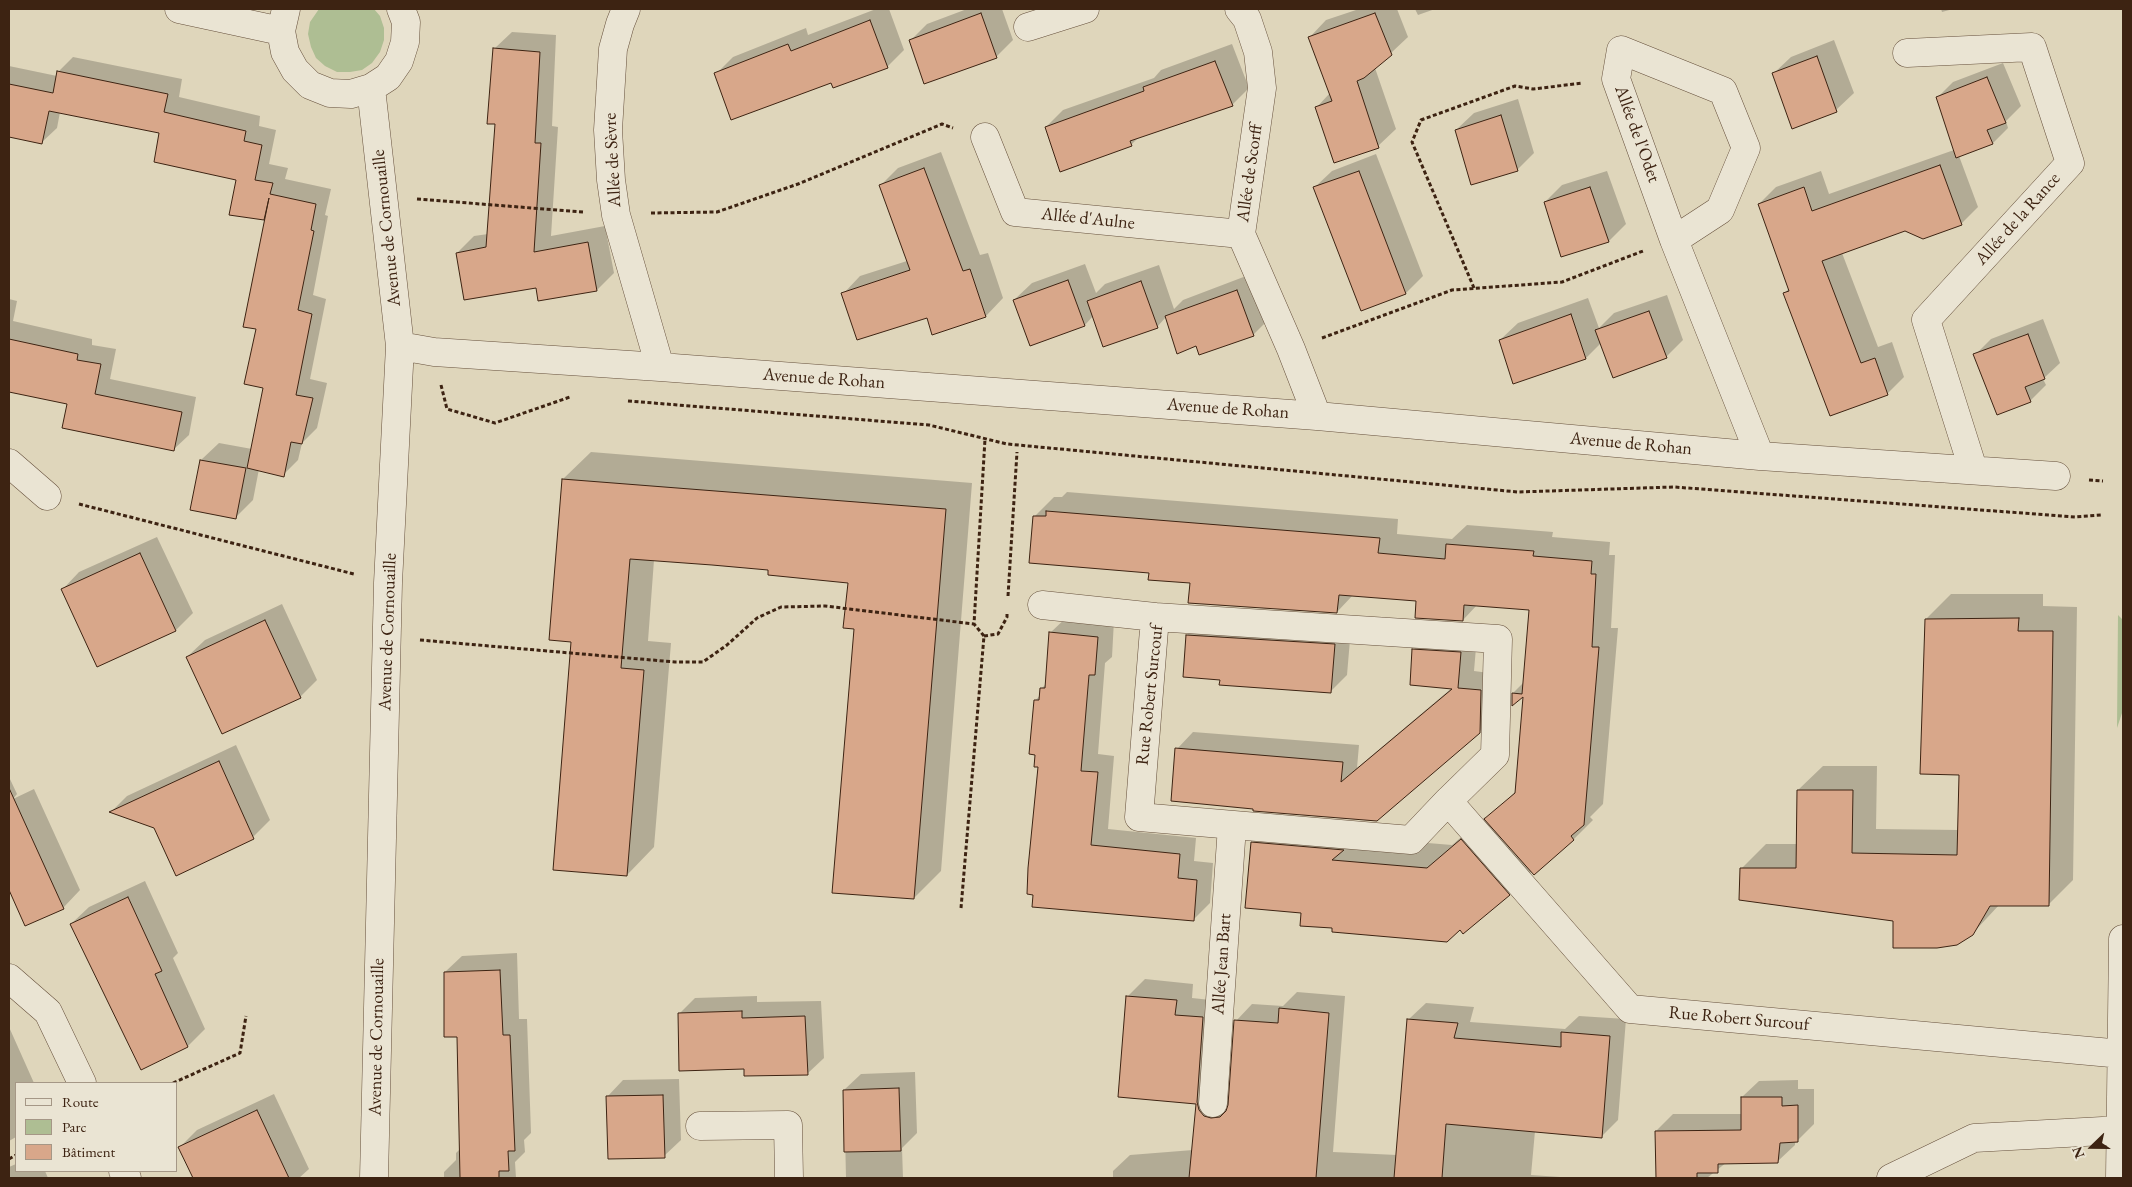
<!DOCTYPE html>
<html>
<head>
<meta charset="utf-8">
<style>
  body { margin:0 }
  #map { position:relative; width:2132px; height:1187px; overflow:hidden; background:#dfd6bb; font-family:"EB Garamond",serif }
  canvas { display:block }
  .frame { position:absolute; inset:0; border:10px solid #3d2312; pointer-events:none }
  .legend { position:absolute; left:15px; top:1082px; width:162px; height:90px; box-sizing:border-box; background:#eae4d3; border:1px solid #a59786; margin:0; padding:6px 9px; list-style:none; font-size:15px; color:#3d2312 }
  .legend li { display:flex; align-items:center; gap:10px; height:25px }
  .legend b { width:25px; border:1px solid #a59786 }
  .north { position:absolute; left:2067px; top:1122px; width:50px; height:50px; -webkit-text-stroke:4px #eae4d3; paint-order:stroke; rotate:248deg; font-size:14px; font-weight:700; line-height:20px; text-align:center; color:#3d2312 }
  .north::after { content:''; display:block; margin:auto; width:18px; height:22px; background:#3d2312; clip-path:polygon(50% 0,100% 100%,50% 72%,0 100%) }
</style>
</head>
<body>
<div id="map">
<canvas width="2132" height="1187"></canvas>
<div class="frame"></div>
<ul class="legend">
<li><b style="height:6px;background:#eae4d3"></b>Route</li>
<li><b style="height:14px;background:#aebe93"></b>Parc</li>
<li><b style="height:14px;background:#d8a78a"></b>Bâtiment</li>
</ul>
<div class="north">N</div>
</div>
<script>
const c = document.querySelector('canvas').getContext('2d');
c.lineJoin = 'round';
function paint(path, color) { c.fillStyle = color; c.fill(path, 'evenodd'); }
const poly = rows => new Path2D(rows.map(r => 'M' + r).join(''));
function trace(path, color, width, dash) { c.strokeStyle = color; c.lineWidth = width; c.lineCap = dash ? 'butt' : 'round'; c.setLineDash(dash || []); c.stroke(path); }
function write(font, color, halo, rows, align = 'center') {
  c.font = font + ' "EB Garamond",serif'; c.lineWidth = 5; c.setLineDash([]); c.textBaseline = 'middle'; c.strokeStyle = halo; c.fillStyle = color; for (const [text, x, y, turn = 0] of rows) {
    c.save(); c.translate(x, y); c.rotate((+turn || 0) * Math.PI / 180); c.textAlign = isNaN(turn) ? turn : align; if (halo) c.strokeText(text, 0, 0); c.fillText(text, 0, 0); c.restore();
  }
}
paint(poly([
  [319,9,374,9,380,16,384,28,384,40,380,52,372,63,362,70,350,72,337,72,325,66,316,58,311,47,308,34,310,22],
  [2118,615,2123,620,2123,710,2117,728]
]), '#aebe93');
paint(poly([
  [876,9,889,9,904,50,887,67,831,81,716,74,733,57,806,28,808,35],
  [967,9,1002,9,1013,40,996,57,910,41,927,24],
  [1359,9,1397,9,1408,37,1375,68,1396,129,1378,146,1316,108,1330,93,1309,38,1326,20],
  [1415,9,1435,9,1418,15],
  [1941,9,1953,9,1942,12],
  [512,32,556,35,552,126,558,127,551,236,605,226,614,273,597,290,537,286,457,253,474,236,488,234,496,123,494,49],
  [1834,40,1854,93,1836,110,1773,74,1791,57],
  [1232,44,1249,88,1232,105,1139,137,1131,145,1046,127,1063,110,1154,78,1161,70],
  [73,57,182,79,179,97,260,116,259,126,276,130,269,164,288,168,285,179,331,189,325,215,328,216,313,295,326,299,310,379,327,383,317,428,302,443,298,460,283,475,259,469,253,500,235,518,192,509,201,460,219,443,252,449,264,387,258,328,267,215,263,219,237,180,161,132,60,112,57,128,41,143,9,136,9,66,57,76,58,72],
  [2003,63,2021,106,2006,121,2008,128,1993,143,1959,156,1978,207,1961,224,1906,230,1842,253,1878,347,1892,342,1904,377,1887,394,1784,294,1789,288,1759,204,1776,187,1821,171,1829,194,1954,150,1937,98,1953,82],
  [1518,99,1534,153,1517,170,1456,130,1474,113],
  [941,152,980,255,988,253,1003,298,986,316,933,333,927,316,843,294,860,276,907,261,881,185,898,168],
  [1376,154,1423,276,1406,293,1315,187,1332,171],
  [1607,171,1626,224,1609,241,1545,202,1562,185],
  [1085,264,1096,293,1105,284,1159,265,1174,309,1183,300,1254,273,1270,318,1253,335,1197,345,1166,317,1157,327,1093,316,1085,325,1031,344,1014,300,1032,283],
  [1667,295,1683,340,1666,357,1601,343,1586,358,1514,383,1500,340,1518,323,1588,298,1599,328,1614,313],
  [9,299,17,301,13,321,92,339,92,345,116,349,110,379,196,397,189,435,173,450,68,403,9,390],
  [2043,319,2060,363,2043,379,2046,385,2030,401,1975,355,1991,339],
  [591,452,972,483,941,871,914,898,855,628,850,582,769,569,654,560,648,641,671,643,654,847,627,875,573,640,563,479],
  [1067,492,1398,519,1397,534,1452,539,1467,525,1553,532,1552,537,1610,542,1609,555,1615,555,1611,628,1618,628,1603,804,1590,817,1593,820,1573,840,1532,871,1509,894,1460,929,1334,927,1302,912,1252,843,1275,819,1355,837,1452,845,1485,817,1487,819,1516,791,1524,694,1513,703,1513,693,1524,682,1531,609,1477,605,1463,620,1417,600,1353,595,1337,612,1150,572,1035,516,1054,497,1062,497],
  [157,537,193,613,176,630,62,590,79,572],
  [1951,594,2043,594,2043,606,2077,607,2073,880,2049,904,2000,904,1972,934,1895,920,1741,869,1766,844,1797,844,1798,790,1823,766,1877,766,1876,829,1959,830,1960,774,1926,619],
  [282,604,317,680,300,697,187,657,205,640],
  [1068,616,1114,620,1112,657,1105,663,1098,754,1114,756,1108,829,1196,838,1194,861,1213,863,1210,903,1193,920,1033,906,1039,766,1035,701,1041,694,1042,688,1046,684,1050,633],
  [1204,618,1351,628,1347,675,1330,692,1221,679,1187,635],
  [1430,633,1477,636,1474,671,1497,674,1496,715,1479,732,1376,820,1177,749,1193,732,1359,745,1357,768,1453,687,1413,650],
  [236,745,270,820,253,837,155,827,111,812,127,796],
  [9,777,17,794,13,799,34,789,80,890,63,908,26,925,9,887],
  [145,881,178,953,173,958,205,1029,188,1046,142,1068,71,924,89,907],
  [517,953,519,1019,527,1019,531,1133,524,1140,525,1152,515,1162,516,1178,444,1178,444,1172,456,1160,456,1153,461,1148,459,1036,445,972,462,956],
  [1145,979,1193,984,1192,998,1220,1001,1221,1099,1230,1102,1236,1021,1252,1004,1283,1006,1297,992,1345,996,1333,1152,1397,1155,1409,1019,1426,1003,1474,1007,1470,1022,1565,1029,1579,1016,1626,1019,1618,1120,1601,1137,1535,1131,1531,1175,1575,1178,1113,1178,1113,1171,1130,1155,1193,1150,1197,1103,1128,996],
  [757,996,757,1002,821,1001,824,1058,807,1074,745,1068,679,1014,695,998],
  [9,1027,34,1083,16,1083,16,1137,9,1141],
  [915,1072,917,1133,902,1148,903,1178,846,1178,844,1090,861,1074],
  [679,1079,681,1140,664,1156,607,1097,623,1080],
  [1798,1080,1798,1089,1814,1089,1814,1124,1797,1141,1795,1141,1795,1145,1778,1161,1727,1162,1707,1178,1657,1178,1656,1131,1673,1114,1742,1114,1742,1097,1759,1081],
  [274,1094,309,1169,299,1178,194,1178,180,1147,197,1130],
  [16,1164,16,1171,45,1171,48,1178,9,1178,9,1167]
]), '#0003');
const building = poly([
  [981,13,997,58,924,84,909,40,981,13],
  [1375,13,1392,55,1364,78,1357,81,1379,148,1334,163,1315,107,1332,101,1308,37,1375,13],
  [870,20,888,68,833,88,831,83,731,120,714,73,788,44,791,51,870,20],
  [493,48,540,52,535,143,541,143,534,252,588,242,597,291,538,301,536,288,464,300,456,253,486,247,495,124,487,124,493,48],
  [1817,56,1837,112,1792,129,1772,73,1817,56],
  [1215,61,1233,106,1130,141,1132,146,1060,172,1045,127,1144,91,1143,87,1215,61],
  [57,71,168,94,164,112,246,131,244,141,262,145,255,180,273,183,270,194,316,204,311,230,314,231,298,310,312,314,296,395,313,398,302,444,291,442,284,477,247,468,263,388,244,384,256,329,243,327,269,198,264,220,229,215,236,180,154,162,159,133,49,111,42,144,9,137,9,84,53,93,57,71],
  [1987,77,2006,123,1987,130,1993,144,1956,158,1936,97,1987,77],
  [1501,115,1518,171,1471,185,1455,130,1501,115],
  [1940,165,1962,225,1923,239,1905,231,1822,261,1861,363,1875,358,1888,395,1830,416,1783,293,1789,291,1758,204,1804,187,1812,211,1940,165],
  [924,168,963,271,970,269,986,317,932,335,927,318,857,340,841,293,910,270,879,185,924,168],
  [1359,171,1406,294,1361,311,1313,187,1359,171],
  [1590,187,1609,242,1561,257,1544,202,1590,187],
  [1068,280,1085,326,1030,346,1013,300,1068,280],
  [1141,281,1158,328,1103,347,1087,301,1141,281],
  [1237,290,1254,336,1199,355,1196,346,1177,354,1165,316,1237,290],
  [1649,311,1667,358,1613,378,1595,330,1649,311],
  [1571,314,1586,359,1513,384,1499,340,1571,314],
  [2028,334,2045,379,2025,387,2031,402,1997,415,1973,354,2028,334],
  [9,339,78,354,77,360,101,364,95,394,182,412,174,451,62,428,67,404,9,392,9,339],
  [200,460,246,468,236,519,190,510,200,460],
  [562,479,946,509,914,899,832,893,854,629,843,628,848,583,768,575,768,570,712,565,630,559,621,668,644,670,627,876,553,870,571,642,549,640,562,479],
  [1046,511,1380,538,1378,553,1411,556,1445,559,1446,544,1534,551,1533,556,1592,561,1591,574,1596,574,1592,647,1599,647,1584,825,1571,836,1574,840,1534,875,1484,819,1515,793,1523,697,1512,706,1512,693,1522,694,1529,610,1464,605,1463,621,1415,618,1416,601,1339,595,1337,613,1188,603,1190,583,1148,580,1149,573,1029,563,1033,516,1046,516,1046,511],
  [140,553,176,631,97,667,61,589,140,553],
  [2019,618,2018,631,2053,631,2049,906,1990,906,1973,935,1957,945,1937,948,1893,948,1893,921,1739,900,1740,868,1796,868,1797,790,1853,790,1852,853,1957,855,1959,775,1920,774,1925,619,2019,618],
  [265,620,301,698,222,734,186,657,265,620],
  [1049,632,1098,637,1095,675,1089,675,1081,771,1098,772,1091,845,1180,854,1178,878,1197,880,1194,921,1032,907,1033,895,1027,894,1028,868,1038,767,1034,767,1035,755,1029,754,1034,700,1039,700,1040,688,1045,688,1049,632],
  [1186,635,1335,644,1331,693,1219,685,1220,680,1183,677,1186,635],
  [1412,649,1461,652,1458,688,1481,690,1480,733,1377,821,1253,811,1253,809,1171,801,1175,748,1343,762,1341,782,1452,689,1410,685,1412,649],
  [219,761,254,839,176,876,154,828,109,812,219,761],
  [9,788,64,909,25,926,9,890,9,788],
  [1461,839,1510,895,1463,934,1460,930,1447,942,1332,932,1332,928,1300,926,1301,913,1245,908,1251,842,1344,850,1332,860,1427,868,1461,839],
  [128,897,162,971,155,974,188,1047,141,1070,70,924,128,897],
  [500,970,503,1035,510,1035,515,1151,508,1151,509,1171,499,1171,499,1178,460,1178,457,1037,444,1037,444,972,500,970],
  [1126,996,1177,1000,1175,1015,1203,1017,1197,1102,1199,1110,1204,1116,1211,1118,1220,1117,1226,1111,1228,1105,1234,1020,1278,1023,1279,1008,1329,1013,1316,1178,1189,1178,1196,1104,1118,1097,1126,996],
  [742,1011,742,1018,805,1016,808,1075,744,1076,744,1069,679,1071,678,1013,742,1011],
  [1407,1019,1458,1023,1454,1038,1561,1047,1561,1032,1610,1036,1602,1138,1446,1124,1442,1178,1394,1178,1407,1019],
  [899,1088,901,1151,844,1152,843,1090,899,1088],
  [663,1095,665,1158,608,1159,606,1096,663,1095],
  [1741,1097,1782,1097,1782,1106,1798,1105,1798,1142,1780,1143,1778,1163,1718,1164,1718,1173,1697,1173,1697,1178,1656,1178,1655,1131,1741,1130,1741,1097],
  [257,1110,289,1178,193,1178,178,1147,257,1110]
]);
paint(building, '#d8a78a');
trace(building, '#3d2312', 1);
const minor = poly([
  [179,9,281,31],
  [286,9,281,31,285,52,295,70,310,85,330,93,351,94,371,88,388,77,399,61,405,42,406,22,401,9],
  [626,9,620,24,613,49,608,130,611,180,616,215,660,367],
  [1239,9,1247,19,1258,52,1262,88,1241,234,1291,349,1317,416],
  [1028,27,1085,9],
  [1907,53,2032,47,2070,163,1926,320,1973,469],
  [371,88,400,346,388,583,374,1178],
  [985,137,1015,212,1241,234],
  [1674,240,1616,79,1621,50,1723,91,1746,148,1720,210,1674,240,1760,456],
  [400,346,434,352,660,367,1317,416,1760,456,2056,476],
  [9,463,47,496],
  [1042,605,1155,617],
  [1448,801,1411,840,1139,817,1155,617,1498,639,1495,755,1448,801,1630,1009,2122,1054],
  [9,978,48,1012,82,1083],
  [1213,1103,1232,826],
  [700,1126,788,1125,789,1178],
  [123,1171,127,1178],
  [1891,1178,1974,1138,2121,1130],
  [2120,1178,2123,939]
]);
trace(minor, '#66503c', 29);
trace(poly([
  [417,199,583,212],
  [651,213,717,212,798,184,942,124,953,128],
  [1474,288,1412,142,1421,120,1515,86,1533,89,1583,83],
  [1322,338,1452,290,1562,282,1643,251],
  [441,385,447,409,495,423,570,397],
  [628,401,929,425,1007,444,1518,492,1674,487,2075,517,2101,515],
  [2089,480,2103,481],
  [79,504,354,574],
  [1008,596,1017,452],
  [984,636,998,634,1007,617,1007,612],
  [420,640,675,662,703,662,727,645,757,618,781,607,825,606,974,624],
  [961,908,984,636,974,624,985,439],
  [173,1083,240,1053,246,1016],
  [9,1159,16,1155]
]), '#3d2312', 3, [4, 2.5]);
trace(minor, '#eae4d3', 28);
write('18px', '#3d2312', '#eae4d3', [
  ["Allée de l'Odet",1637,134,70],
  ["Allée de Sèvre",613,160,-93],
  ["Allée de Scorff",1250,173,-82],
  ["Allée d'Aulne",1088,219,6],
  ["Allée de la Rance",2018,219,-48],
  ["Avenue de Cornouaille",387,228,-96],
  ["Avenue de Rohan",824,379,4],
  ["Avenue de Rohan",1228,409,4],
  ["Avenue de Rohan",1631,444,5],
  ["Avenue de Cornouaille",388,632,-88],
  ["Rue Robert Surcouf",1150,695,-84],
  ["Allée Jean Bart",1222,964,-86],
  ["Rue Robert Surcouf",1739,1019,5],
  ["Avenue de Cornouaille",377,1037,-89]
]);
</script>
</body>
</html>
